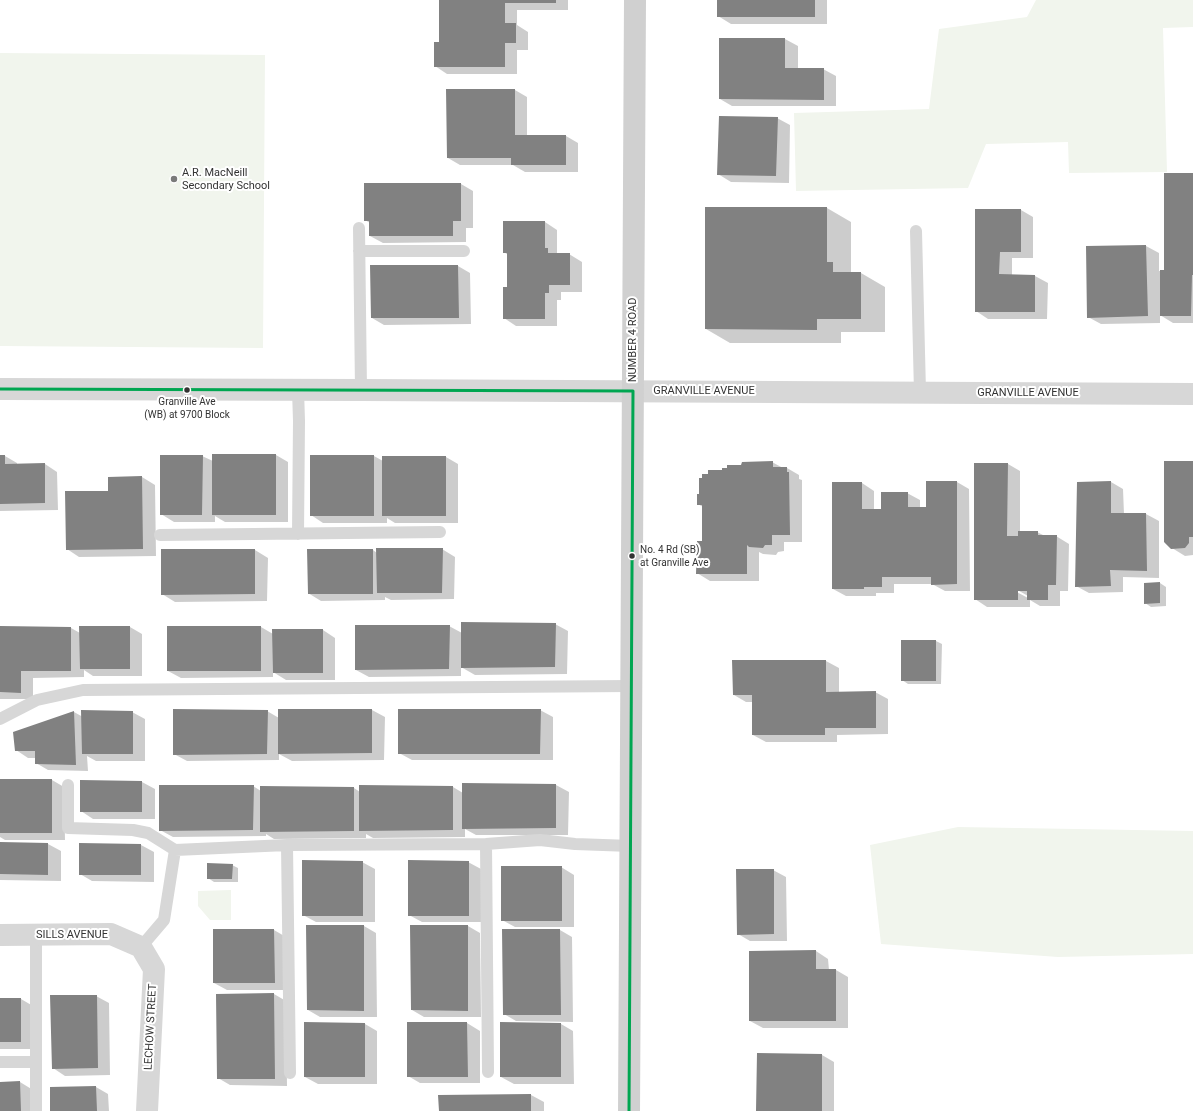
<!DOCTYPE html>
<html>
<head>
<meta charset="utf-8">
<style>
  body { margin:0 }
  canvas { display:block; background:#fff }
</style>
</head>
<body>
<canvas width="1193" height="1111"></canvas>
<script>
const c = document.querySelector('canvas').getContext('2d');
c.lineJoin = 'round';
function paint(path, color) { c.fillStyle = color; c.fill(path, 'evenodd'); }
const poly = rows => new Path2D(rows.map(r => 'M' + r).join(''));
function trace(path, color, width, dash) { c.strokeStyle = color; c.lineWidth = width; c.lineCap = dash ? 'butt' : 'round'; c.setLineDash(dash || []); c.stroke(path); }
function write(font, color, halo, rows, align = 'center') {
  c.font = font + ' Roboto,sans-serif'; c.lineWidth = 4; c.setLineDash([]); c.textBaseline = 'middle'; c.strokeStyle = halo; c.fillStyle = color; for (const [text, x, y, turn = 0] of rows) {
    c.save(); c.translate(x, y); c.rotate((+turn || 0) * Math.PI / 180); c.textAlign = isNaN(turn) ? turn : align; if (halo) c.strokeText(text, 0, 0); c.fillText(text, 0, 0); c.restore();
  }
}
paint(poly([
  [1036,0,1193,0,1193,27,1163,28,1167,172,1069,173,1068,142,986,144,968,188,796,191,794,113,929,109,939,29,1027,17],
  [0,53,265,55,263,348,0,346],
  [958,827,1193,831,1193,954,1058,957,881,944,870,845],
  [231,890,231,920,210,920,198,906,198,891]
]), '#f1f5ed');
paint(poly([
  [440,0,568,0,568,10,517,10,517,25,528,32,528,50,517,50,517,74,447,74,435,66,440,43],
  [718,0,827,0,827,24,731,24,718,16],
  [720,39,785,39,798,46,798,69,823,69,836,76,836,106,732,106,720,99],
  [515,90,527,97,527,136,566,136,578,143,578,172,525,172,513,165,460,165,448,158],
  [777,118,790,125,789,183,731,182,718,174],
  [1193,174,1193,323,1173,323,1160,315,1160,323,1101,324,1088,317,1087,247,1146,246,1159,253,1159,271,1165,271],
  [461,184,473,191,473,228,466,228,466,242,383,243,370,236,370,223,365,220],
  [706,208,827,208,851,222,851,273,861,273,885,287,885,332,841,332,841,343,730,343,706,329],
  [976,210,1021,210,1033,217,1033,258,1012,258,1012,275,1035,276,1048,283,1047,319,988,319,976,311],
  [545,222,557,230,557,254,569,254,582,262,582,292,561,292,561,300,557,300,557,326,516,326,504,318,508,288,508,255,504,252],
  [458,266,470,273,471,324,384,325,372,318],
  [276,455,288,462,288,522,225,522,215,516,215,522,174,522,161,514,202,456,213,461],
  [0,456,5,456,17,463,17,465,45,464,57,472,58,510,0,511],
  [374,456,383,461,446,457,458,464,458,523,395,523,387,518,387,523,323,523,311,515],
  [772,462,783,468,787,468,799,475,799,479,802,480,802,542,784,542,784,551,778,552,776,555,763,554,759,552,759,581,710,581,697,573,703,542,703,507,698,504,700,495,723,471],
  [1193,462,1193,555,1185,556,1172,548],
  [1008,464,1020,471,1020,532,1037,532,1045,536,1056,536,1069,544,1068,591,1060,591,1060,606,1040,606,1030,600,1030,607,987,607,975,599],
  [1014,588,1028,596,1028,598,1013,590],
  [142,477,155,485,156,556,79,557,67,549,109,492,109,478],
  [957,482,969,489,970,591,945,591,932,584,894,584,894,593,876,593,876,596,846,596,833,589,862,483,874,491,874,510,882,510,907,493,920,500,920,508,927,508],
  [1111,482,1123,489,1124,514,1146,514,1159,521,1159,578,1123,577,1123,592,1089,593,1076,586],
  [442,549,455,557,454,599,391,600,385,597,385,600,321,601,308,593,373,550,377,553],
  [162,550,255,550,268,558,267,601,175,602,162,594],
  [1160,583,1166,587,1166,606,1151,607,1145,603],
  [555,624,568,631,567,674,475,675,461,667,461,676,369,677,356,670,449,626,462,633],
  [0,627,71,628,80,633,130,627,142,634,142,676,93,676,84,670,84,677,33,678,33,699,0,699],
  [261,627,273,634,323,630,335,638,335,680,286,680,273,672,273,677,181,678,168,671],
  [936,641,942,644,941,684,908,684,902,680],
  [733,661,826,661,839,668,839,692,875,692,888,699,888,734,837,735,837,742,766,742,753,735,753,702,746,702,734,695],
  [279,710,372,710,385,717,384,760,292,761,279,754,279,760,187,761,174,754,267,711,279,718],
  [540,710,553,717,553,760,412,760,399,753],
  [74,712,83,717,132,712,145,719,145,761,96,761,87,756,88,771,48,770,36,763,36,758,28,758,16,750],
  [0,780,52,780,64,787,65,840,5,840,0,837],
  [81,781,142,782,155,789,155,819,93,819,81,811],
  [463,784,556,785,569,792,568,835,476,835,465,829,465,837,373,838,366,834,366,838,274,839,266,834,266,836,173,837,160,830,253,786,261,791,354,788,360,792,360,786,453,787,463,793],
  [0,843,48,844,61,851,61,881,0,880],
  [80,844,141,845,154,852,154,882,92,881,80,874],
  [362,862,375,869,375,922,316,922,303,915],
  [468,862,481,869,482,922,422,922,409,915],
  [232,865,238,868,238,882,214,882,208,878],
  [561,867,574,875,574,927,515,927,502,920],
  [773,870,786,877,787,941,750,941,738,934],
  [364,926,376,933,377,1017,320,1017,308,1010],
  [468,926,480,933,481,1017,424,1017,412,1010],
  [274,930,286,937,287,990,227,990,214,983],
  [560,930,572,937,573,1022,516,1021,504,1014],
  [816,951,828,959,829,970,836,970,848,977,848,1028,763,1028,750,1021],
  [274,994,286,1001,287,1086,230,1085,218,1078],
  [96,996,109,1003,110,1075,65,1076,53,1068],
  [0,999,21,999,33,1006,34,1049,0,1049],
  [408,1023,467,1023,480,1031,480,1083,420,1083,408,1076],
  [365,1024,377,1031,377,1084,318,1084,305,1077],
  [561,1024,573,1031,574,1084,514,1084,501,1077],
  [822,1055,834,1062,834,1111,757,1111],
  [20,1082,33,1090,33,1111,0,1111,0,1083],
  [96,1087,108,1094,109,1111,51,1111],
  [531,1095,544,1102,544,1111,440,1111,439,1096]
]), '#0003');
paint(poly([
  [439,0,556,0,556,3,505,3,505,23,516,23,516,43,505,43,505,67,434,67,434,42,439,42],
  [717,0,815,0,815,17,717,17],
  [719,38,785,38,785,68,824,68,824,100,719,99],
  [446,89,515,89,515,135,566,135,566,165,511,165,511,158,447,158],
  [719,116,778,117,776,176,717,175],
  [1164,173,1193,173,1193,275,1192,275,1191,316,1160,316,1160,270,1164,270],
  [364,183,461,183,461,221,453,221,453,236,369,236,369,221,364,221],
  [705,207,827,207,827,262,833,262,833,272,861,272,861,319,817,319,817,330,705,329],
  [975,209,1021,209,1021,252,1000,252,999,274,1035,275,1035,312,975,312],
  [503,221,545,221,545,248,548,248,548,253,570,253,570,285,549,285,549,293,545,293,545,319,503,319,503,287,507,287,507,253,503,253],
  [1146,245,1148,316,1087,318,1086,246],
  [370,265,458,265,459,318,371,318],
  [212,454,276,454,276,515,212,515],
  [0,455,5,455,5,464,45,463,45,503,0,504],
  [160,455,203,455,202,515,160,515],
  [310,455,374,455,374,516,310,516],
  [382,456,446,456,446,516,382,516],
  [773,461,773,467,787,467,787,472,789,472,790,535,772,535,772,545,765,545,763,548,749,547,747,545,747,574,696,574,697,541,702,541,702,505,697,505,697,494,699,494,699,478,702,478,702,474,708,474,708,470,722,470,722,468,727,468,727,465,741,465,742,462],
  [1164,461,1193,461,1193,537,1189,537,1189,543,1185,548,1171,549,1164,542],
  [974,463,1008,463,1007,536,1018,536,1018,531,1038,531,1038,535,1057,535,1056,585,1048,585,1048,600,1027,600,1027,591,1018,591,1018,600,974,600],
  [142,476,143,549,66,550,65,491,108,491,108,477],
  [926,481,957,481,957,584,931,585,931,577,882,577,882,587,864,587,864,589,832,589,832,482,862,482,862,509,881,509,881,492,908,492,908,507,926,507],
  [1111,481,1111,513,1146,513,1147,571,1110,570,1111,586,1075,587,1077,482],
  [376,548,443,548,442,593,377,593],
  [161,549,255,549,255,594,161,595],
  [307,549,373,549,373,594,308,594],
  [1160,582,1160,603,1144,604,1144,583],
  [461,622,556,623,555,667,461,668],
  [355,625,450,625,449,669,355,670],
  [0,626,71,627,71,671,21,671,21,693,0,692],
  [79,626,130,626,130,669,80,669],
  [167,626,261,626,261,671,167,671],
  [272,629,323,629,323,673,273,673],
  [901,640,936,640,936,681,901,681],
  [732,660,826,660,826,692,876,691,876,728,825,728,825,735,752,735,752,695,733,695],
  [173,709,268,710,267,754,173,755],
  [278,709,372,709,372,753,278,754],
  [398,709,541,709,540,754,398,754],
  [81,710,133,711,133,754,82,754],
  [74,711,76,765,35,764,35,751,15,751,13,732],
  [0,779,52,779,52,833,0,833],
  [80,780,142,781,142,812,80,812],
  [462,783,556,784,556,828,462,829],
  [159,785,254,785,253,830,159,831],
  [359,785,453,786,453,830,359,831],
  [260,786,354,787,354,831,260,832],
  [0,842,48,843,48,875,0,874],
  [79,843,141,844,141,875,79,875],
  [302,860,363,861,363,916,302,916],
  [408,860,469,861,469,916,408,916],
  [207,863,233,864,232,879,207,879],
  [501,866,562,866,562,921,501,921],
  [736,869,774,869,774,934,737,935],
  [306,925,364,925,364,1011,307,1010],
  [410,925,468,925,468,1011,411,1010],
  [213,929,274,929,275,983,213,983],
  [502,929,560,929,561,1015,503,1015],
  [816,950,816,969,836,969,836,1021,749,1021,749,951],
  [274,993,275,1079,217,1079,216,994],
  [50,995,97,995,98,1068,52,1069],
  [0,998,21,998,21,1042,0,1042],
  [304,1022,365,1023,365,1077,304,1077],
  [407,1022,467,1022,468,1077,407,1077],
  [500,1022,561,1023,561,1077,500,1077],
  [757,1053,822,1054,822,1111,756,1111],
  [20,1081,21,1111,0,1111,0,1082],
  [96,1086,97,1111,50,1111,50,1087],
  [531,1094,531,1111,439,1111,438,1095]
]), '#818181');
trace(poly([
  [359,228,361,390],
  [916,231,920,392],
  [359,251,464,251],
  [298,390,299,421,298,534],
  [160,535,440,532],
  [0,719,37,700,83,690,631,686],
  [68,785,68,828,133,830,148,833,175,850],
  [486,844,488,1072],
  [287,845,290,1073],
  [141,947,164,920,175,850,287,845,486,844,540,840,575,844,631,846],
  [0,1062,36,1062],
  [36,1111,36,935]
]), '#d7d7d7', 12);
trace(poly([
  [0,935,111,934,141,947,154,969,147,1111]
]), '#d7d7d7', 22);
trace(poly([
  [0,389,361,390,1193,394]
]), '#d7d7d7', 22);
trace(poly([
  [629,1111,635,0]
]), '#d0d0d0', 22);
trace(poly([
  [0,389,633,391],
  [629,1111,633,391]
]), '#00a651', 3);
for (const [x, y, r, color] of [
  [174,179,4,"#7a7a7a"],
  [187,390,3.5,"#333"],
  [632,556,3.5,"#333"]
]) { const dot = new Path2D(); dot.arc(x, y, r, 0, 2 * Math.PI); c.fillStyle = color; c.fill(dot); trace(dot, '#fff', 1.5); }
write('10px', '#333', '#fff', [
  ["Granville Ave",187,402],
  ["(WB) at 9700 Block",187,415],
  ["No. 4 Rd (SB)",640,550,"left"],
  ["at Granville Ave",640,563,"left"]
]);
write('11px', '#333', '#fff', [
  ["A.R. MacNeill",182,173],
  ["Secondary School",182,186]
], 'left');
write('11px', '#333', '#fff', [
  ["NUMBER 4 ROAD",633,340,-90],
  ["GRANVILLE AVENUE",704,391],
  ["GRANVILLE AVENUE",1028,393],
  ["SILLS AVENUE",72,935],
  ["LECHOW STREET",151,1027,-87]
]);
</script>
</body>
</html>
